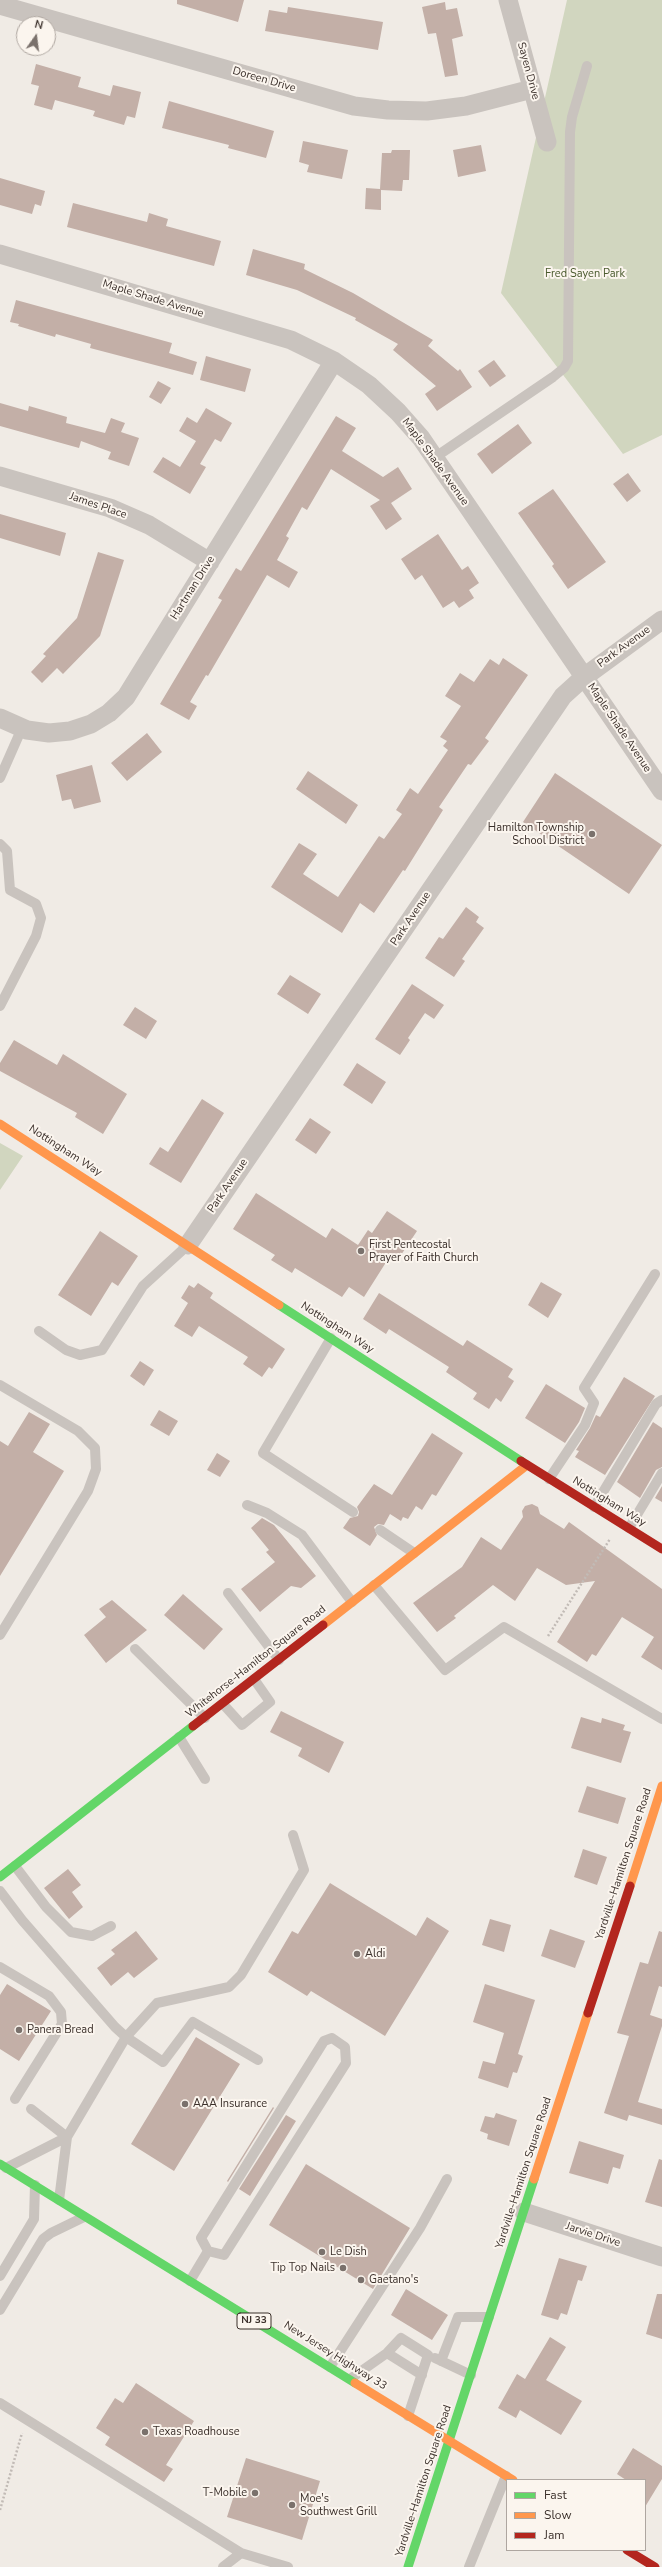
<!DOCTYPE html>
<html>
<head>
<meta charset="utf-8">
<style>
  body { margin:0 }
  #map { position:relative; width:662px; height:2567px; overflow:hidden; background:#f0ebe5; font-family:"Nunito Sans",sans-serif }
  canvas { display:block }
  .legend { position:absolute; left:506px; top:2479px; width:140px; height:72px; box-sizing:border-box; background:#fbf5ee; border:1px solid #aea6a0; margin:0; padding:5px 7px; list-style:none; font-size:12px; color:#3b302b }
  .legend li { display:flex; align-items:center; gap:8px; height:20px }
  .legend b { width:20px; border:1px solid #aea6a0 }
  .north { position:absolute; left:16px; top:16px; width:40px; height:40px; box-sizing:border-box; background:#fbf5ee; border:1px solid #aea6a0; border-radius:50%; rotate:14deg; font-size:11px; font-weight:700; line-height:16px; text-align:center; color:#3b302b }
  .north::after { content:''; display:block; margin:auto; width:14px; height:18px; background:#7a716c; clip-path:polygon(50% 0,100% 100%,50% 72%,0 100%) }
</style>
</head>
<body>
<div id="map">
<canvas width="662" height="2567"></canvas>
<ul class="legend">
<li><b style="height:5px;background:#63d668"></b>Fast</li>
<li><b style="height:5px;background:#ff974d"></b>Slow</li>
<li><b style="height:5px;background:#b3261e"></b>Jam</li>
</ul>
<div class="north">N</div>
</div>
<script>
const c = document.querySelector('canvas').getContext('2d');
c.lineJoin = 'round';
function paint(path, color) { c.fillStyle = color; c.fill(path, 'evenodd'); }
const poly = rows => new Path2D(rows.map(r => 'M' + r).join(''));
function trace(path, color, width, dash) { c.strokeStyle = color; c.lineWidth = width; c.lineCap = dash ? 'butt' : 'round'; c.setLineDash(dash || []); c.stroke(path); }
function write(font, color, halo, rows, align = 'center') {
  c.font = font + ' "Nunito Sans",sans-serif'; c.lineWidth = 4; c.setLineDash([]); c.textBaseline = 'middle'; c.strokeStyle = halo; c.fillStyle = color; for (const [text, x, y, turn = 0] of rows) {
    c.save(); c.translate(x, y); c.rotate((+turn || 0) * Math.PI / 180); c.textAlign = isNaN(turn) ? turn : align; if (halo) c.strokeText(text, 0, 0); c.fillText(text, 0, 0); c.restore();
  }
}
paint(poly([
  [567,0,662,0,662,435,623,454,501,293],
  [0,1143,23,1156,0,1190]
]), '#d1d6bf');
paint(poly([
  [177,0,244,0,238,22,177,4],
  [445,2,446,10,457,8,463,36,452,39,458,75,445,77,436,33,428,34,422,7],
  [288,7,383,22,378,50,265,31,269,10,287,13],
  [36,64,81,77,78,87,110,96,113,85,141,92,135,118,127,116,124,125,93,116,95,111,55,100,52,110,34,105,39,86,31,84],
  [169,101,274,131,266,158,228,148,229,145,162,128],
  [303,141,348,150,342,179,307,172,309,165,299,162],
  [481,145,486,171,458,177,453,150],
  [392,150,410,150,409,180,403,180,402,191,381,190,381,210,365,209,366,188,380,189,382,153,391,153],
  [0,178,45,191,41,206,35,204,32,214,0,205],
  [73,203,147,222,149,213,168,219,166,226,221,241,214,266,67,227],
  [253,249,305,264,304,269,353,293,433,340,428,346,458,371,460,369,472,387,437,411,425,394,436,386,393,350,398,344,355,320,356,318,297,290,246,275],
  [16,300,172,343,169,353,197,362,193,375,90,348,91,344,56,334,55,337,18,326,19,324,10,322],
  [206,356,251,369,245,392,200,380],
  [494,360,506,376,490,387,478,371],
  [158,381,171,388,161,404,149,397],
  [0,403,28,411,29,406,67,417,66,423,105,433,111,418,125,423,121,432,139,438,129,466,108,459,111,452,81,441,79,448,0,426],
  [206,408,232,423,221,442,215,439,200,464,206,467,190,494,153,472,163,457,180,467,196,441,179,431,187,417,197,423],
  [336,416,356,428,342,451,383,477,398,467,412,489,391,503,402,519,386,530,370,506,380,500,331,469,307,510,302,507,286,536,289,538,277,560,298,572,289,588,267,575,208,676,206,675,190,702,197,706,189,720,160,704,222,600,218,598,236,568,241,571],
  [518,424,532,443,492,474,477,454],
  [628,473,641,491,627,502,613,484],
  [553,489,606,562,568,589,552,566,554,564,518,513],
  [0,514,66,533,60,556,0,538],
  [438,534,462,570,468,566,479,583,469,590,474,598,459,608,454,601,443,608,422,575,415,580,401,559],
  [98,552,124,560,100,636,63,674,57,668,42,683,31,672,46,656,43,654,77,618],
  [503,658,528,675,485,738,489,741,471,765,468,764,439,807,443,810,405,871,403,870,374,913,360,903,342,933,271,887,299,843,317,854,303,874,338,897,379,836,384,839,402,814,396,810,410,788,418,794,448,750,443,746,447,741,440,737,461,706,445,696,460,673,474,682,490,659,499,665],
  [147,733,162,752,127,781,111,763],
  [92,765,101,802,74,809,71,799,62,801,56,775],
  [308,771,358,805,346,824,296,789],
  [555,773,662,845,629,894,523,822],
  [466,907,479,917,476,922,484,928,462,959,465,961,454,977,425,958,439,937,443,939],
  [290,975,321,994,308,1014,277,994],
  [412,984,444,1005,434,1019,425,1013,408,1038,410,1040,400,1055,375,1039],
  [135,1007,157,1021,146,1039,123,1025],
  [14,1040,57,1065,63,1054,127,1094,103,1134,75,1117,77,1113,0,1071,0,1063],
  [357,1063,386,1082,372,1104,343,1085],
  [202,1099,224,1113,181,1183,149,1164,160,1147,168,1152],
  [310,1118,331,1132,316,1154,295,1140],
  [256,1193,326,1238,332,1228,358,1245,368,1230,372,1233,387,1211,417,1231,397,1261,390,1256,364,1297,349,1287,342,1297,295,1268,292,1273,271,1260,275,1255,233,1229],
  [100,1231,138,1256,118,1286,112,1282,91,1316,58,1295],
  [541,1282,562,1294,548,1318,528,1305],
  [198,1283,213,1293,210,1298,285,1349,272,1369,269,1367,262,1377,243,1364,248,1357,199,1326,192,1337,174,1326,188,1303,181,1298,189,1285,194,1288],
  [379,1293,463,1346,467,1340,513,1369,508,1377,514,1381,501,1402,496,1398,489,1409,473,1399,477,1393,446,1372,449,1367,389,1329,386,1334,363,1319],
  [140,1361,154,1370,144,1386,130,1376],
  [624,1377,655,1396,605,1475,575,1457,579,1451,576,1450,590,1428,596,1415,600,1417],
  [546,1384,585,1408,579,1422,565,1443,525,1418],
  [159,1410,178,1421,169,1436,150,1425],
  [29,1412,50,1424,33,1452,64,1471,0,1576,0,1441,8,1446],
  [653,1422,662,1428,662,1467,656,1470,640,1498,617,1482],
  [432,1433,463,1453,436,1496,432,1494,422,1510,416,1506,408,1519,403,1517,401,1521,390,1514,384,1525,378,1524,374,1527,377,1535,370,1546,343,1528,350,1518,358,1516,359,1512,357,1507,374,1484,392,1495],
  [217,1453,230,1461,220,1477,207,1470],
  [662,1486,662,1502,655,1498],
  [532,1504,538,1507,540,1514,564,1529,569,1522,662,1589,662,1670,641,1657,654,1637,622,1617,596,1656,592,1654,587,1662,557,1642,595,1581,566,1585,537,1568,515,1601,493,1585,454,1616,456,1618,437,1632,413,1603,462,1567,481,1537,501,1550,523,1517,522,1511,525,1506],
  [262,1518,274,1525,316,1576,301,1588,291,1586,260,1612,241,1589,275,1562,266,1552,269,1550,251,1528],
  [183,1594,223,1629,204,1650,164,1615],
  [112,1600,147,1630,106,1663,84,1635,106,1617,99,1609],
  [281,1711,344,1742,329,1773,298,1756,302,1748,270,1732],
  [581,1717,601,1723,602,1718,625,1725,623,1730,631,1732,621,1763,571,1748],
  [587,1786,626,1798,618,1824,578,1812],
  [583,1849,607,1857,597,1885,574,1877],
  [68,1869,81,1885,72,1892,83,1907,69,1919,44,1888],
  [330,1883,416,1936,427,1917,449,1931,385,2036,311,1991,307,1996,268,1972,292,1931,298,1934],
  [490,1919,511,1925,504,1952,482,1945],
  [550,1929,585,1941,575,1968,541,1956],
  [136,1931,158,1959,134,1978,128,1972,111,1986,97,1968,115,1954,111,1950],
  [659,1931,662,1932,662,1987,659,1986,650,2015,662,2019,662,2026,638,2102,662,2109,662,2125,629,2115,627,2121,604,2113,629,2036,617,2033,627,2002,640,1962,648,1964],
  [7,1984,51,2011,19,2061,0,2049,0,1995],
  [485,1984,535,2000,518,2054,523,2056,517,2073,513,2072,508,2088,478,2078,483,2061,495,2064,504,2033,473,2022],
  [196,2037,240,2064,174,2171,131,2144],
  [273,2107,274,2108,228,2182,227,2181],
  [496,2113,517,2120,509,2146,487,2139,488,2134,480,2131,485,2116,494,2118],
  [286,2115,296,2121,250,2196,239,2189],
  [579,2141,624,2155,620,2169,613,2167,608,2184,569,2173],
  [659,2159,662,2160,662,2207,645,2202],
  [306,2164,410,2228,373,2289,269,2225],
  [559,2258,587,2266,582,2281,578,2280,567,2315,561,2313,558,2320,541,2315],
  [406,2289,448,2315,432,2340,391,2315],
  [657,2294,662,2294,662,2339,646,2334],
  [550,2337,566,2347,546,2380,582,2401,561,2435,520,2410,516,2418,498,2408,517,2374,525,2379],
  [136,2383,194,2421,166,2465,173,2469,164,2482,105,2445,110,2437,96,2428,115,2398,123,2403],
  [633,2448,662,2466,662,2479,645,2507,645,2480,626,2480,617,2474],
  [246,2458,320,2481,302,2540,227,2517]
]), '#c3afa7');
trace(poly([
  [548,1636,610,1539],
  [0,2510,22,2433]
]), '#c2bbb6', 2.5, [2, 2]);
trace(poly([
  [434,458,553,377,564,368,568,361,570,132,572,117,587,66],
  [0,778,22,728],
  [0,844,7,851,10,890,36,904,41,918,36,936,0,1006],
  [39,1331,66,1350,80,1355,102,1350,143,1286,188,1245],
  [331,1338,263,1453,353,1512],
  [0,1385,78,1431,95,1448,96,1469,88,1491,0,1635],
  [549,1479,585,1425,594,1403,584,1388,655,1274],
  [247,1505,267,1513,302,1535,352,1602],
  [594,1507,656,1404,662,1400],
  [629,1528,662,1473],
  [380,1530,414,1553],
  [374,1585,445,1670,504,1627,662,1719],
  [228,1593,279,1660],
  [135,1649,205,1718],
  [223,1704,242,1725,270,1702,254,1679],
  [179,1737,205,1779],
  [15,1866,46,1907,71,1932,92,1936,111,1926],
  [0,1891,22,1920,115,2027,126,2037,163,2062,193,2022,258,2060],
  [0,1967,49,1996,61,2012,62,2024,15,2099],
  [332,2038,345,2047,346,2063,224,2255,208,2251,201,2238,324,2041,332,2038],
  [31,2109,67,2137],
  [6,2168,67,2137],
  [59,2200,67,2137,126,2037,157,2003,229,1987,241,1975,304,1870,293,1835],
  [0,2276,34,2219,35,2185],
  [190,2281,208,2251],
  [0,2310,43,2239,51,2233,84,2217],
  [387,2353,422,2375],
  [435,2358,471,2375],
  [441,2361,458,2317,489,2317],
  [330,2367,420,2228,447,2179],
  [350,2379,387,2353,401,2338,428,2355,408,2416],
  [0,2403,241,2553,288,2567],
  [223,2567,241,2553],
  [469,2567,506,2476]
]), '#c9c3be', 10);
trace(poly([
  [508,0,547,142],
  [0,5,354,106,388,110,427,111,466,106,532,89],
  [0,254,291,340,334,361,369,385,398,412,421,438,662,791],
  [0,476,110,508,149,525,210,562],
  [0,718,27,730,49,733,70,731,91,724,109,713,126,697,334,361],
  [188,1245,563,696,584,677,662,620],
  [524,2212,662,2257]
]), '#c9c3be', 19);
trace(poly([
  [279,1305,521,1461],
  [0,1877,193,1726],
  [0,2164,355,2383],
  [408,2567,534,2179]
]), '#63d668', 9);
trace(poly([
  [0,1124,279,1305],
  [323,1625,527,1465],
  [630,1886,662,1786],
  [534,2179,588,2013],
  [355,2383,513,2480]
]), '#ff974d', 9);
trace(poly([
  [521,1461,662,1549],
  [193,1726,323,1625],
  [588,2013,630,1886],
  [627,2550,655,2567]
]), '#b3261e', 9);
for (const [x, y, r, color] of [
  [592,834,4,"#7a716c"],
  [361,1251,4,"#7a716c"],
  [357,1954,4,"#7a716c"],
  [19,2030,4,"#7a716c"],
  [185,2104,4,"#7a716c"],
  [322,2252,4,"#7a716c"],
  [343,2268,4,"#7a716c"],
  [361,2280,4,"#7a716c"],
  [145,2432,4,"#7a716c"],
  [255,2493,4,"#7a716c"],
  [292,2505,4,"#7a716c"]
]) { const dot = new Path2D(); dot.arc(x, y, r, 0, 2 * Math.PI); c.fillStyle = color; c.fill(dot); trace(dot, '#fbf5ee', 1.5); }
for (const [x, y, w] of [
  [254,2321,34]
]) { const box = new Path2D(); box.roundRect(x - w / 2, y - 8, w, 16, 3); c.fillStyle = '#fbf5ee'; c.fill(box); trace(box, '#3b302b', 1); }
write('bold 10px', '#3b302b', null, [
  ["NJ 33",254,2321]
]);
write('11px', '#3b302b', '#fbf5ee', [
  ["Sayen Drive",528,71,75],
  ["Doreen Drive",264,80,16],
  ["Maple Shade Avenue",153,299,17],
  ["Maple Shade Avenue",435,462,54],
  ["James Place",98,506,19],
  ["Hartman Drive",193,588,-58],
  ["Park Avenue",624,647,-36],
  ["Maple Shade Avenue",619,728,56],
  ["Park Avenue",411,919,-56],
  ["Nottingham Way",65,1151,33],
  ["Park Avenue",228,1186,-56],
  ["Nottingham Way",337,1328,33],
  ["Nottingham Way",609,1502,32],
  ["Whitehorse-Hamilton Square Road",256,1662,-38],
  ["Yardville-Hamilton Square Road",624,1864,-72],
  ["Yardville-Hamilton Square Road",524,2173,-72],
  ["Jarvie Drive",593,2235,18],
  ["New Jersey Highway 33",335,2356,32],
  ["Yardville-Hamilton Square Road",424,2481,-72]
]);
write('11px', '#4a5a2e', '#fbf5ee', [
  ["Fred Sayen Park",585,274]
]);
write('11px', '#3b302b', '#fbf5ee', [
  ["Hamilton Township",584,828,"right"],
  ["School District",584,841,"right"],
  ["First Pentecostal",369,1245],
  ["Prayer of Faith Church",369,1258],
  ["Aldi",365,1954],
  ["Panera Bread",27,2030],
  ["AAA Insurance",193,2104],
  ["Le Dish",330,2252],
  ["Tip Top Nails",335,2268,"right"],
  ["Gaetano's",369,2280],
  ["Texas Roadhouse",153,2432],
  ["T-Mobile",247,2493,"right"],
  ["Moe's",300,2499],
  ["Southwest Grill",300,2512]
], 'left');
</script>
</body>
</html>
